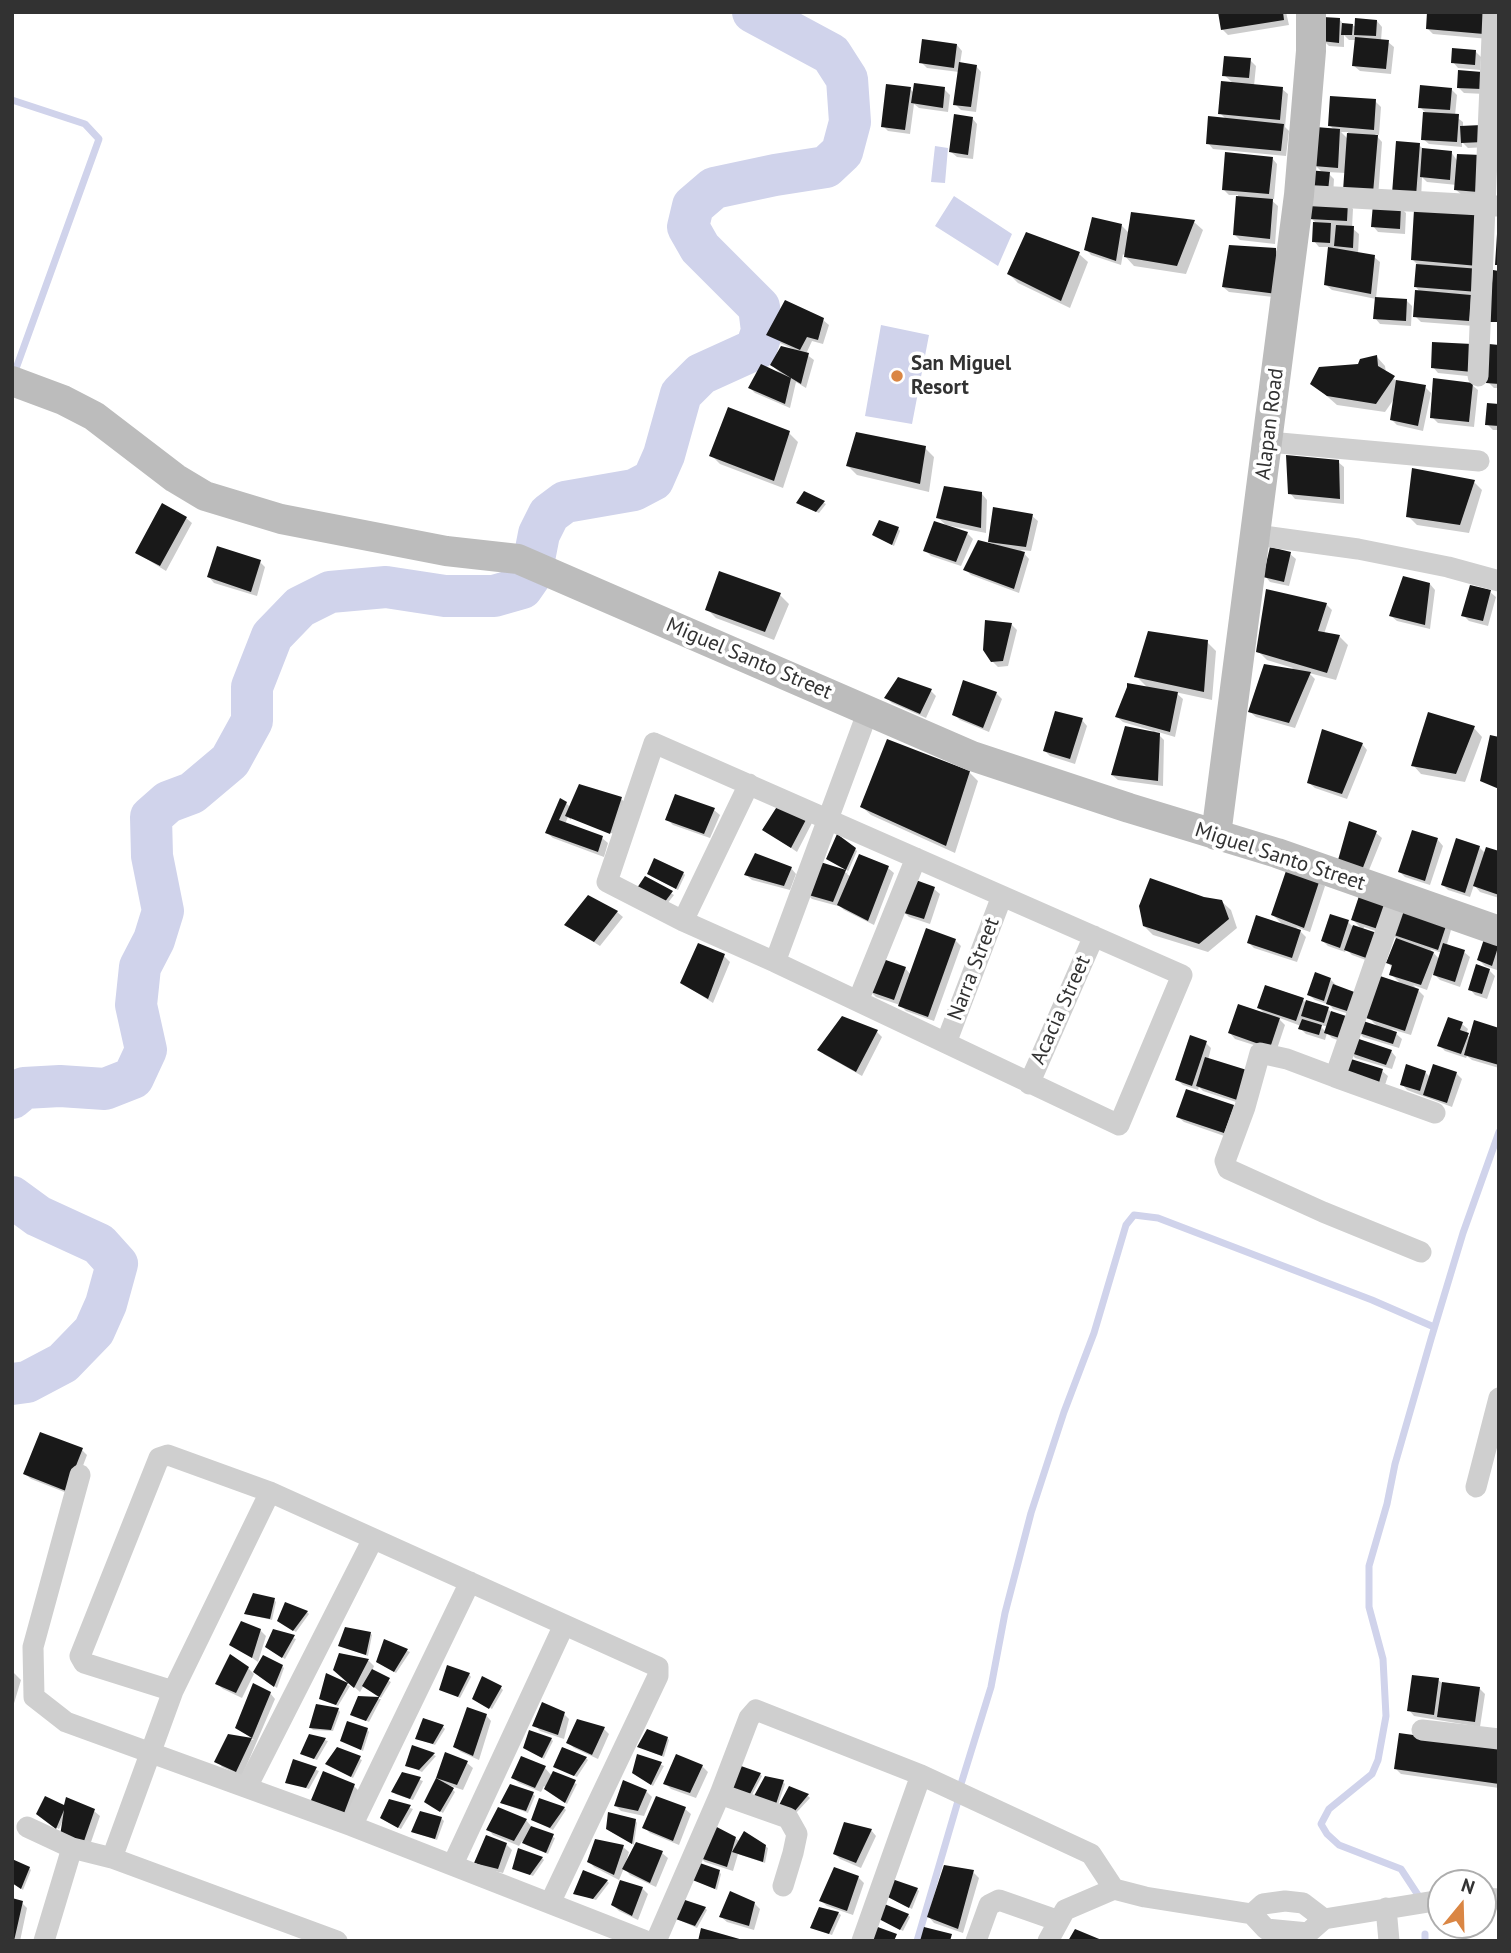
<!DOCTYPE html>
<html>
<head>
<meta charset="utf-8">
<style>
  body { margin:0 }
  #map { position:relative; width:1511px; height:1953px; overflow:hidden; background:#fff; font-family:"PT Sans",sans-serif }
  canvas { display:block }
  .frame { position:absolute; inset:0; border:14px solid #323232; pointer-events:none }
  .north { position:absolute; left:1427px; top:1869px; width:70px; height:70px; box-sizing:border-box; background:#fff; border:2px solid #adadad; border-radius:50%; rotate:19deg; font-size:19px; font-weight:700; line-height:28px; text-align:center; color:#323232 }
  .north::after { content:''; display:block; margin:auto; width:24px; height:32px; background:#da8644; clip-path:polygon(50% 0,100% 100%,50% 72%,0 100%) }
</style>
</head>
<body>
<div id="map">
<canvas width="1511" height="1953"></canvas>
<div class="frame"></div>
<div class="north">N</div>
</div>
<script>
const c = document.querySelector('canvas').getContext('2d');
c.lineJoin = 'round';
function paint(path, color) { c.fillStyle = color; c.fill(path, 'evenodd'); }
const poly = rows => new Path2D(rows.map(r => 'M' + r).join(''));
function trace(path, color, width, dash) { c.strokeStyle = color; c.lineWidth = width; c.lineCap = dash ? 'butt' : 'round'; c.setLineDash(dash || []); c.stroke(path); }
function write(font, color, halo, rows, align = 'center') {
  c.font = font + ' "PT Sans",sans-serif'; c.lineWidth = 7; c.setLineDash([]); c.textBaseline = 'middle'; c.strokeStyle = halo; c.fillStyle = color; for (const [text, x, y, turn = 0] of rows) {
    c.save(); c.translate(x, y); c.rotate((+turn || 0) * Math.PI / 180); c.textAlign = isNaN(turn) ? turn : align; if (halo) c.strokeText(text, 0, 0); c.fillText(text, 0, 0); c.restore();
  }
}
paint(poly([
  [935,146,948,148,945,183,931,182],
  [954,196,1012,234,998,266,935,226],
  [881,325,929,335,912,424,865,416]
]), '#d0d3eb');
paint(poly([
  [1219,12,1286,12,1289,25,1228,35,1222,29],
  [1491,12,1489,39,1433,34,1428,29],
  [1340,20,1344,25,1356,26,1377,21,1382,27,1381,41,1388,42,1394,47,1391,74,1360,71,1354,66,1356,40,1349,40,1344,35,1344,47,1329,46,1323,40],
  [957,45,962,51,960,64,976,66,981,72,976,112,961,110,955,104,959,72,927,68,921,62],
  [1476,52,1481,57,1480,70,1458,68,1453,62],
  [1250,60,1256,66,1254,86,1282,89,1288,94,1285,127,1289,131,1286,156,1213,149,1208,143,1227,120,1220,113,1234,84,1224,75],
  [1487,79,1485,94,1464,93,1458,87],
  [910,89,914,93,944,89,950,95,948,112,919,108,914,104,910,134,888,131,883,126],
  [1451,89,1457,95,1455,116,1463,122,1463,127,1488,147,1468,148,1462,142,1462,147,1429,144,1423,139,1425,112,1420,107],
  [1375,101,1381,107,1379,135,1375,134,1382,142,1378,198,1346,173,1327,172,1334,179,1333,196,1314,194,1323,173,1316,166,1335,130,1330,126],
  [1341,132,1348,132,1348,139],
  [972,118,977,124,973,159,957,157,951,152],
  [1497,139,1499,139,1499,166,1495,163],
  [1419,145,1424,150,1451,152,1483,197,1462,195,1456,190,1457,185,1427,182,1422,177,1421,200,1400,199],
  [1272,158,1277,164,1274,199,1270,199,1278,206,1275,244,1240,240,1235,235,1238,195,1229,195,1223,189],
  [1348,203,1353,209,1352,228,1359,234,1358,254,1374,257,1380,262,1376,298,1407,301,1412,306,1411,326,1380,324,1375,318,1376,299,1332,290,1326,285,1330,247,1319,247,1314,241,1315,222,1311,218],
  [1401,208,1406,213,1405,234,1378,232,1373,226],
  [1481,217,1474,326,1421,322,1415,316,1421,293,1416,287,1418,265,1413,260],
  [1194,222,1203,230,1186,274,1134,266,1123,254,1121,265,1091,255,1086,249,1122,226,1130,234],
  [1276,250,1281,256,1282,298,1229,292,1223,287],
  [1079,254,1088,262,1070,308,1018,283,1009,274],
  [823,320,829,325,823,344,812,341,806,354,814,360,806,388,796,382,790,408,755,393,750,388,783,376,772,365,795,350,774,340,769,334],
  [1471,345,1477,377,1438,373,1433,367],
  [1499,347,1499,388,1494,388,1488,382],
  [1377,357,1385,366,1386,373,1398,382,1425,387,1431,393,1423,431,1397,425,1392,420,1396,396,1385,412,1337,405,1312,383],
  [1472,385,1478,390,1474,427,1438,423,1432,417],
  [1499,406,1499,430,1493,430,1487,424],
  [789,433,798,442,783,488,720,464,711,455],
  [925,448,934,457,929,492,857,475,848,466],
  [1338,462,1344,467,1344,504,1295,499,1290,493],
  [1474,482,1482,490,1469,533,1417,525,1408,516],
  [804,493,826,504,819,513,800,505],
  [982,494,987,500,986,533,946,525,938,518],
  [1032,516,1038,521,1031,551,1021,550,1029,559,1019,593,971,575,965,569,995,546,990,541],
  [186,518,192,523,166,571,137,553],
  [935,524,967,533,973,539,961,566,931,556,925,550],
  [898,528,900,531,894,546,877,537],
  [1290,554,1296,559,1289,586,1270,582,1265,576],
  [260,562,265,567,257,596,214,583,209,577],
  [720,573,780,595,789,604,774,640,716,618,707,609],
  [1430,584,1435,590,1430,629,1397,621,1391,616],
  [1490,592,1496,597,1488,626,1469,621,1463,615],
  [1326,604,1332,610,1324,634,1339,636,1348,645,1336,680,1309,673,1315,679,1295,728,1256,717,1250,712,1293,668,1267,660,1258,651],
  [1011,624,1017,630,1008,666,998,667,992,661],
  [1207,642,1216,651,1212,700,1175,692,1183,699,1175,737,1155,731,1164,740,1163,786,1118,780,1112,775,1153,731,1123,722,1117,717,1148,688,1136,676],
  [931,691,936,696,926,718,892,703,886,698],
  [996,693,1002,699,989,732,960,720,954,714],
  [1082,720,1087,726,1075,764,1050,756,1045,751],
  [1474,728,1482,737,1465,782,1421,774,1413,765],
  [1362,744,1367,750,1347,799,1315,788,1309,783],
  [969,772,978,781,955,853,871,815,862,807],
  [621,799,627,804,616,835,571,817,571,820,568,817,565,824,602,838,608,843,604,857,553,838,547,833,566,803,571,808],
  [779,807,813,821,797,852,765,830],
  [714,810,720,815,710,838,673,825,667,819],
  [1413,832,1438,840,1443,846,1430,885,1405,877,1400,872],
  [1376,833,1382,838,1367,875,1345,865],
  [1479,847,1486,854,1499,853,1499,898,1480,892,1474,885,1470,897,1448,890,1443,885],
  [855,849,857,851,847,874,851,877,888,868,894,873,874,925,844,910,839,905,838,906,812,899,807,894,818,863,847,873,848,871,831,861],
  [791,868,796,874,790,890,752,880,746,875],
  [683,873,685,875,678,890,651,876],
  [645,879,674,895,667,904],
  [1319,881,1325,886,1310,932,1296,927,1306,937,1297,962,1254,948,1249,943,1284,926,1273,915],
  [934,889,940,894,930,924,909,917,903,911],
  [589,897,617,912,623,917,600,946,567,925],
  [1360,898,1384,934,1364,927,1363,930,1353,920],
  [1204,899,1221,901,1231,910,1237,928,1208,952,1153,935,1144,926],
  [1348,922,1353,927,1374,963,1352,955,1346,949,1345,952,1328,946,1323,941],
  [1446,925,1451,930,1447,944,1464,952,1470,957,1460,987,1440,980,1433,973,1427,990,1413,985,1424,996,1411,1035,1391,1029,1402,1039,1399,1048,1363,1037,1356,1029,1352,1038,1391,1051,1396,1057,1392,1069,1355,1058,1350,1052,1352,1045,1332,1038,1327,1033,1325,1040,1306,1034,1300,1028,1301,1026,1277,1017,1285,1025,1276,1052,1235,1039,1230,1033,1267,1016,1259,1008,1303,1000,1307,1004,1328,1009,1333,1014,1379,1028,1368,1017,1402,985,1391,974,1393,968,1388,963,1397,939,1390,932],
  [1430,949,1442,953,1440,960],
  [1318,1024,1328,1027,1326,1032],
  [955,940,961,946,934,1021,906,1011,900,1005,876,997,870,991,905,968,911,975],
  [1499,943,1497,970,1485,966,1495,976,1487,999,1475,995,1470,989,1489,970,1479,960],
  [724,956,730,962,713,1003,682,983],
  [1330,979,1336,985,1335,987,1356,1016,1333,1009,1330,1005,1315,1000,1309,995],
  [1449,1019,1462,1024,1468,1029,1466,1034,1471,1038,1499,1029,1499,1068,1472,1060,1467,1056,1466,1058,1445,1051,1439,1045],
  [877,1032,882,1037,862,1076,825,1055,819,1050],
  [1206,1043,1211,1048,1208,1060,1245,1105,1203,1091,1199,1087,1198,1090,1183,1085,1177,1080],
  [1352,1061,1382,1071,1388,1076,1383,1091],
  [1425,1072,1430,1077,1456,1073,1462,1079,1452,1107,1407,1090,1402,1084],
  [1233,1106,1238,1112,1230,1138,1184,1122,1178,1117],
  [82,1450,87,1455,72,1495,31,1479,25,1474],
  [274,1600,276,1602,272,1620,246,1614],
  [307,1612,309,1614,296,1632,282,1623],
  [260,1630,266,1636,258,1662,232,1644],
  [274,1631,296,1639,285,1659,270,1649],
  [370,1633,372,1635,368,1656,340,1646],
  [385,1642,410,1652,396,1673,381,1664],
  [340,1655,369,1661,374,1666,372,1671,391,1682,381,1698,364,1685,360,1692,341,1675],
  [282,1666,284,1668,277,1688,258,1674],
  [248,1668,254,1674,242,1698,223,1689,217,1684],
  [12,1671,21,1680,12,1710],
  [469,1674,471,1677,460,1698,441,1689],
  [327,1676,350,1686,338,1706,321,1699],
  [1438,1680,1442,1683,1479,1688,1485,1694,1480,1727,1414,1716,1409,1710],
  [501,1688,503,1690,492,1709,474,1698],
  [270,1693,275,1699,242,1776,222,1767,217,1761,229,1736,254,1740,237,1727],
  [359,1698,381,1699,369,1722,352,1715],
  [338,1709,340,1712,333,1731,313,1730,311,1728],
  [564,1714,569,1719,564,1739,540,1731,535,1725],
  [486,1715,491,1721,479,1760,461,1752,455,1747],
  [443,1727,445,1729,435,1745,417,1739],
  [367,1729,369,1732,363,1751,345,1742],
  [604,1729,609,1734,598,1759,574,1748,569,1743],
  [310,1736,328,1741,317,1760,302,1754],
  [667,1738,669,1740,664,1757,639,1747],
  [551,1739,553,1741,544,1759,528,1750],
  [413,1747,436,1756,422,1772,407,1765],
  [337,1749,362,1760,353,1778,330,1766],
  [1499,1749,1499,1788,1401,1774,1396,1769],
  [639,1756,664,1766,653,1786,636,1775],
  [586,1758,588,1760,577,1777,558,1768],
  [294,1761,319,1771,309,1789,287,1782],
  [467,1763,473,1768,463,1790,448,1785,455,1792,443,1813,429,1804,427,1802,438,1778],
  [702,1766,708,1772,696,1798,671,1789,665,1783],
  [545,1768,552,1776,577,1784,567,1804,544,1786,541,1792,519,1783,513,1778],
  [403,1774,423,1781,413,1800,395,1794],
  [760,1774,762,1776,752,1795,736,1791],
  [783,1782,785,1784,778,1805,759,1798],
  [354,1786,359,1791,349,1820,311,1805],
  [646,1791,652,1797,644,1816,621,1811,616,1806],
  [533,1794,535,1796,528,1813,502,1803],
  [808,1796,810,1798,796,1813,784,1807],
  [390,1801,413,1809,401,1829,384,1820],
  [66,1808,94,1811,100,1816,89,1848,64,1818,59,1829,40,1816],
  [564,1808,566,1810,553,1830,533,1820],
  [685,1809,691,1814,679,1845,650,1833,644,1827],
  [441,1818,444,1821,437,1840,413,1832],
  [526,1820,531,1826,530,1827,555,1838,548,1854,526,1845,522,1841,519,1846,493,1835,488,1829],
  [635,1820,637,1823,634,1844,662,1853,668,1858,656,1887,630,1875,624,1868,619,1880,594,1867,589,1861,596,1841,623,1847,629,1852,626,1862,628,1863,636,1846,610,1831],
  [871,1830,876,1836,861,1868,840,1859,835,1854],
  [735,1838,740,1842,765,1846,768,1848,765,1863,738,1854,733,1871,705,1862,700,1857],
  [506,1844,512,1850,503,1873,481,1868,476,1862],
  [542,1858,544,1860,533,1876,514,1868],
  [29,1868,31,1870,23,1890,12,1882],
  [719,1872,721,1874,717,1890,694,1880],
  [973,1872,979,1878,963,1933,934,1923,929,1917],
  [858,1877,864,1883,853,1915,827,1906,821,1901],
  [607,1881,609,1883,596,1900,575,1893],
  [642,1888,648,1894,638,1920,619,1911,613,1905],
  [917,1889,919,1891,912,1909,888,1897],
  [22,1903,27,1908,20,1941,15,1941,12,1939],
  [754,1903,760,1909,754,1930,727,1922,721,1917],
  [705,1908,707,1910,697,1928,675,1918],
  [838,1913,841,1915,832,1935,812,1928],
  [908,1915,910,1917,903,1931,882,1920]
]), '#0003');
trace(poly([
  [12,100,85,124,99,139,14,374],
  [961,1784,991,1687,1005,1613,1031,1513,1064,1412,1094,1333,1126,1225,1134,1215,1158,1218,1372,1300,1434,1327],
  [1418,1895,1401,1869,1339,1845,1327,1834,1321,1824,1329,1809,1372,1774,1378,1760,1386,1716,1383,1659,1369,1607,1369,1566,1387,1504,1395,1464,1431,1339,1463,1233,1499,1132],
  [1425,1934,1425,1941],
  [917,1941,958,1801]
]), '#d0d3eb', 7);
trace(poly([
  [12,1098,24,1088,60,1086,105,1089,133,1078,146,1050,136,1005,140,967,154,940,163,911,152,856,151,817,168,802,192,793,230,761,252,721,252,687,272,636,300,607,330,592,386,587,445,596,494,596,522,588,531,575,539,534,549,514,565,502,634,490,653,480,664,455,681,394,701,374,756,349,762,331,759,307,700,248,688,227,693,206,714,188,775,175,826,167,842,152,850,122,847,79,831,54,753,12],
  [12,1197,38,1216,99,1244,117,1264,106,1304,94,1331,63,1363,27,1382,12,1384]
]), '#d0d3eb', 42);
paint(poly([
  [1218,12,1283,12,1284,20,1221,30],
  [1427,12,1486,12,1484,34,1426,29],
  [1323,17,1340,18,1339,43,1321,41],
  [1355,18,1377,20,1376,36,1354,35],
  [1342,23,1353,24,1352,35,1341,35],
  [1355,37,1389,40,1386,69,1352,66],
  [922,39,957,44,954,68,919,63],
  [1452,48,1476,50,1475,65,1451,63],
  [1224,56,1251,58,1249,78,1222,76],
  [959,62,977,65,971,107,953,105],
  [1458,70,1482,72,1481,89,1457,88],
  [1221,81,1283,87,1280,120,1218,114],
  [914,83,945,87,943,108,911,103],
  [886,84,911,87,905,130,881,127],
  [1420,85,1452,88,1450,110,1418,108],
  [1330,96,1376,99,1374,130,1328,126],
  [1423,112,1459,114,1457,142,1421,140],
  [954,114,973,117,968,155,949,152],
  [1208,116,1284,124,1281,151,1206,144],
  [1482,125,1483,142,1461,143,1460,126],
  [1316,127,1340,129,1338,168,1314,166],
  [1347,133,1378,135,1373,193,1343,191],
  [1396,141,1420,143,1416,196,1392,194],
  [1422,148,1452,151,1450,180,1420,177],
  [1225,152,1273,157,1269,194,1222,190],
  [1457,154,1481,155,1478,192,1454,190],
  [1308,170,1330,172,1328,191,1306,190],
  [1236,196,1273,199,1270,239,1233,235],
  [1311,199,1348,202,1347,221,1309,219],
  [1373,204,1401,206,1400,229,1371,227],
  [1414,210,1481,215,1478,266,1411,260],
  [1131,212,1195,220,1177,266,1124,257],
  [1092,217,1122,224,1116,261,1084,250],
  [1313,222,1331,223,1330,243,1312,242],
  [1336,225,1354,226,1353,248,1334,246],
  [1026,232,1080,252,1061,301,1007,274],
  [1497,234,1499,234,1499,265,1495,265],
  [1229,245,1276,248,1277,294,1222,287],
  [1328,247,1375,255,1371,294,1324,285],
  [1416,264,1480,269,1478,292,1414,287],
  [1493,270,1499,271,1499,322,1489,322],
  [1415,290,1471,295,1469,321,1413,317],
  [1375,297,1407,299,1406,321,1373,319],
  [785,300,824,318,818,340,807,337,800,350,766,335],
  [1432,342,1472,344,1472,372,1431,368],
  [1489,344,1499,345,1499,384,1486,383],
  [781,346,809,353,801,384,791,378,785,404,748,388,761,364,791,378,770,365],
  [1377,355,1378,366,1395,376,1376,404,1327,396,1310,384,1319,367,1358,364,1360,359],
  [1433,378,1473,383,1469,422,1430,418],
  [1396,380,1426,385,1418,426,1390,420],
  [1487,403,1499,404,1499,426,1485,425],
  [728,407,790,431,774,481,709,456],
  [856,432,926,446,920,484,846,466],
  [1286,455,1339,460,1340,499,1288,494],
  [1412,468,1475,480,1460,525,1406,517],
  [944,486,982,492,981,528,936,518],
  [804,491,825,501,816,512,796,503],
  [162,503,187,517,160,566,135,553],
  [993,507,1033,514,1026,547,988,542],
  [879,520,899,527,892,545,872,535],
  [934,521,968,532,956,562,923,551],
  [978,540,1025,552,1014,589,963,570],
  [217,546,261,560,251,592,207,577],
  [1270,547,1291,552,1284,582,1263,577],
  [719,571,781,593,765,632,705,610],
  [1403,576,1430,583,1425,625,1389,616],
  [1470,585,1491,590,1483,621,1461,616],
  [1266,589,1327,603,1318,631,1340,635,1327,673,1256,652],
  [985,620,1012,623,1003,661,991,662,983,650],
  [1148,631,1208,640,1204,692,1134,677],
  [1264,664,1311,672,1289,723,1248,712],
  [898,677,932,689,920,714,884,698],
  [963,680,997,692,983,728,952,715],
  [1127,683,1178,692,1170,732,1115,717,1127,687],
  [1055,711,1083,718,1070,759,1043,751],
  [1428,712,1475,726,1456,774,1411,766],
  [1125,726,1160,733,1158,781,1111,775],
  [1322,729,1363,743,1342,794,1307,783],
  [1490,735,1499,737,1499,789,1480,781],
  [887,739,970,771,946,846,860,807],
  [579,784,622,797,610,834,565,816],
  [675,794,715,808,704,834,665,820],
  [560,798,567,802,559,820,603,836,598,852,545,833],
  [778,805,809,814,791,848,762,830],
  [1349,821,1377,831,1362,870,1338,860],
  [1412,830,1438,838,1425,881,1398,872],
  [837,834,856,848,846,870,826,859],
  [1456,838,1480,846,1465,893,1441,885],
  [1486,847,1499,851,1499,895,1473,886],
  [755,853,792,867,784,886,744,875],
  [859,854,889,866,868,921,837,905],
  [654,858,684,872,676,889,647,874],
  [817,861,846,870,833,902,805,894],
  [1287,868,1320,879,1304,928,1271,915],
  [645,876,673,891,664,903,637,888],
  [1150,878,1204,897,1222,900,1229,919,1199,944,1143,926,1139,906],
  [913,879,935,887,924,919,901,912],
  [588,895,618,911,594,942,564,925],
  [1359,896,1386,905,1378,929,1351,920],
  [1397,907,1447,923,1438,950,1388,933],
  [1330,914,1349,920,1340,948,1321,941],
  [1256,915,1301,930,1292,958,1247,943],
  [1353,925,1377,933,1369,959,1344,950],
  [926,928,956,939,928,1017,898,1006],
  [1485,936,1499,944,1492,966,1477,960],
  [1396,938,1434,952,1421,985,1389,975,1392,965,1386,963],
  [698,943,725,954,708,999,680,983],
  [1443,943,1465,950,1455,982,1433,975],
  [880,958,906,967,894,1000,868,991],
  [1476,964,1490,969,1482,994,1468,990],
  [1315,972,1331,978,1324,1001,1307,995],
  [1380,976,1419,989,1405,1031,1366,1018],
  [1333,984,1357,993,1350,1012,1326,1004],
  [1265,985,1304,998,1296,1021,1257,1008],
  [1306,1000,1329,1007,1324,1023,1301,1016],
  [1238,1004,1280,1018,1270,1048,1228,1033],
  [1331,1011,1352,1018,1345,1040,1324,1033],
  [842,1016,878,1030,856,1072,817,1050],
  [1448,1017,1463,1022,1460,1030,1469,1033,1461,1054,1437,1046],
  [1302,1019,1322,1025,1319,1035,1298,1029],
  [1360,1020,1397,1032,1393,1044,1356,1032],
  [1474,1020,1499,1028,1499,1065,1464,1055],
  [1190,1035,1207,1041,1192,1086,1175,1080],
  [1353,1037,1392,1050,1386,1065,1348,1052],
  [1205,1057,1250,1071,1240,1101,1196,1086],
  [1351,1059,1383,1069,1378,1086,1346,1076],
  [1406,1064,1426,1071,1420,1091,1400,1085],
  [1433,1064,1457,1072,1447,1103,1423,1095],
  [1186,1089,1234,1105,1224,1133,1176,1117],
  [40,1432,83,1448,66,1491,23,1474],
  [253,1593,275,1598,270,1619,244,1614],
  [285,1602,308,1611,293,1631,277,1621],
  [241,1621,261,1629,252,1658,229,1645],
  [345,1627,371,1632,366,1655,338,1646],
  [273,1629,295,1635,282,1658,265,1647],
  [384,1639,408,1649,394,1672,376,1662],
  [339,1653,369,1659,354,1688,348,1683,336,1705,319,1699,326,1673,348,1683,333,1670],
  [230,1654,249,1667,236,1693,215,1684],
  [263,1655,283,1665,274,1687,253,1672],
  [447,1665,470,1673,458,1697,439,1690],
  [372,1669,390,1678,366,1721,350,1715,358,1696,379,1697,362,1686],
  [1412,1675,1439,1678,1434,1715,1407,1711],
  [482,1676,502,1686,489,1709,472,1699],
  [1442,1682,1480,1687,1475,1722,1437,1717],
  [253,1683,271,1692,252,1738,236,1772,214,1762,228,1734,252,1738,235,1728],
  [542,1702,565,1712,558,1735,532,1726],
  [316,1704,339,1708,331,1730,309,1728],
  [467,1707,487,1714,473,1756,453,1747],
  [423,1718,444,1725,433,1744,415,1739],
  [577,1719,605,1727,592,1755,566,1743],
  [347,1721,368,1728,361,1750,340,1741],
  [647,1729,668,1737,662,1756,637,1747],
  [529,1730,552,1738,542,1758,523,1748],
  [1399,1733,1499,1747,1499,1784,1394,1769],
  [309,1734,326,1738,314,1759,300,1754],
  [412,1745,435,1753,419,1770,405,1766],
  [337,1747,361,1756,351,1777,325,1764],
  [562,1747,587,1757,574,1776,553,1767],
  [445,1752,468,1761,457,1785,436,1778],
  [637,1754,662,1762,651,1785,632,1773],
  [676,1754,703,1765,690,1793,663,1784],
  [521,1756,546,1766,535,1788,511,1778],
  [293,1759,317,1767,306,1788,285,1783],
  [741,1766,761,1773,750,1794,731,1789],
  [323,1771,355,1784,343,1816,309,1805],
  [553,1771,576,1780,565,1803,544,1789],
  [402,1772,421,1777,410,1799,391,1792],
  [765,1776,784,1780,776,1804,754,1796],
  [436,1778,454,1788,440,1812,424,1802],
  [623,1780,647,1790,638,1811,614,1806],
  [510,1784,534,1792,526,1811,500,1803],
  [789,1786,809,1794,794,1812,779,1805],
  [45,1796,64,1805,66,1797,95,1809,83,1844,60,1836,64,1810,56,1829,36,1814],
  [656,1796,686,1807,673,1841,642,1828],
  [539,1798,565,1807,550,1828,531,1820],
  [389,1799,411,1805,398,1828,380,1818],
  [498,1807,527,1819,514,1841,486,1830],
  [420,1811,442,1817,435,1839,411,1832],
  [608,1812,636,1819,632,1844,606,1829],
  [844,1822,872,1829,856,1863,833,1854],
  [711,1824,736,1837,727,1867,697,1857],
  [531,1826,554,1834,546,1853,522,1843],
  [744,1831,766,1845,763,1862,732,1852],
  [486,1835,507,1843,498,1869,474,1863],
  [595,1839,624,1845,614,1875,587,1862],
  [636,1842,663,1851,650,1883,622,1869],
  [518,1848,543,1857,530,1875,512,1869],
  [12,1859,30,1867,21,1889,12,1883],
  [697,1862,720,1870,715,1889,690,1879],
  [944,1865,974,1870,958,1929,927,1917],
  [834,1867,859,1876,847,1911,819,1901],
  [583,1870,608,1880,593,1899,573,1894],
  [892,1879,918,1888,909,1908,884,1895],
  [620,1880,643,1887,632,1916,611,1905],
  [730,1891,755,1902,749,1926,719,1917],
  [12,1898,23,1901,14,1941,12,1941],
  [682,1899,706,1907,695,1926,673,1918],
  [882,1903,909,1914,900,1930,877,1918],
  [819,1907,839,1912,829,1934,810,1928],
  [875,1926,897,1934,894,1941,871,1941],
  [924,1927,952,1934,950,1941,920,1941],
  [701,1928,743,1940,743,1941,698,1941],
  [1075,1929,1104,1941,1068,1941]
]), '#191919');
trace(poly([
  [1299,195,1499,206],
  [1478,376,1493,12],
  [1269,442,1479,461],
  [1256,535,1358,549,1448,567,1499,581],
  [654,743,1182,975,1119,1125,775,962,683,921,607,882,654,743],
  [1398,896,1335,1077,1435,1113],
  [683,921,749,784],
  [775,962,868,711],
  [858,1001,916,858],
  [946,1043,1002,896],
  [1335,1077,1287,1059,1260,1053,1245,1107,1225,1161,1228,1169,1323,1212,1421,1252],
  [1029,1084,1094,936],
  [80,1475,33,1647,34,1697,66,1722,352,1826,646,1941],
  [1476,1487,1499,1398],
  [173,1691,84,1663,80,1656,159,1458,168,1455,270,1492,658,1667,658,1676,550,1903],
  [1422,1730,1499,1739],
  [247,1787,373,1539],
  [720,1794,788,1818,797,1834,793,1853,783,1886],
  [352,1826,470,1582],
  [27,1827,72,1848,112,1858,337,1941],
  [112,1858,173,1691,270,1492],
  [453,1864,564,1625],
  [1483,1898,1499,1899],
  [1386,1908,1389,1941],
  [1252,1914,1263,1904,1285,1901,1303,1903,1324,1919],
  [44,1941,72,1848],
  [656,1941,720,1794,749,1718,756,1710,921,1775],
  [862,1941,921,1775,1091,1854,1114,1889],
  [976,1941,989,1905,999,1900,1059,1921],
  [1048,1941,1065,1910,1114,1889,1145,1897,1252,1914,1266,1929,1308,1933,1324,1919,1441,1900]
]), '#cfcfcf', 21);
trace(poly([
  [12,381,63,400,94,416,175,478,205,496,281,519,446,551,518,559,972,756,1129,808,1277,853,1499,931],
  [1216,835,1299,195,1311,51,1311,12]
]), '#bcbcbc', 30);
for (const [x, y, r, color] of [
  [897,376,7,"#da8644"]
]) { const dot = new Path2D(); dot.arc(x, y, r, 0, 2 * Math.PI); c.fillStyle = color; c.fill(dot); trace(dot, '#fff', 2.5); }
write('bold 21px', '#323232', '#fff', [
  ["San Miguel",911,364],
  ["Resort",911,388]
], 'left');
write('21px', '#323232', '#fff', [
  ["Alapan Road",1270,424,-83],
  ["Miguel Santo Street",749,659,23],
  ["Miguel Santo Street",1280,857,18],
  ["Narra Street",974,969,-69],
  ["Acacia Street",1061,1010,-66]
]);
</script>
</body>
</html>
